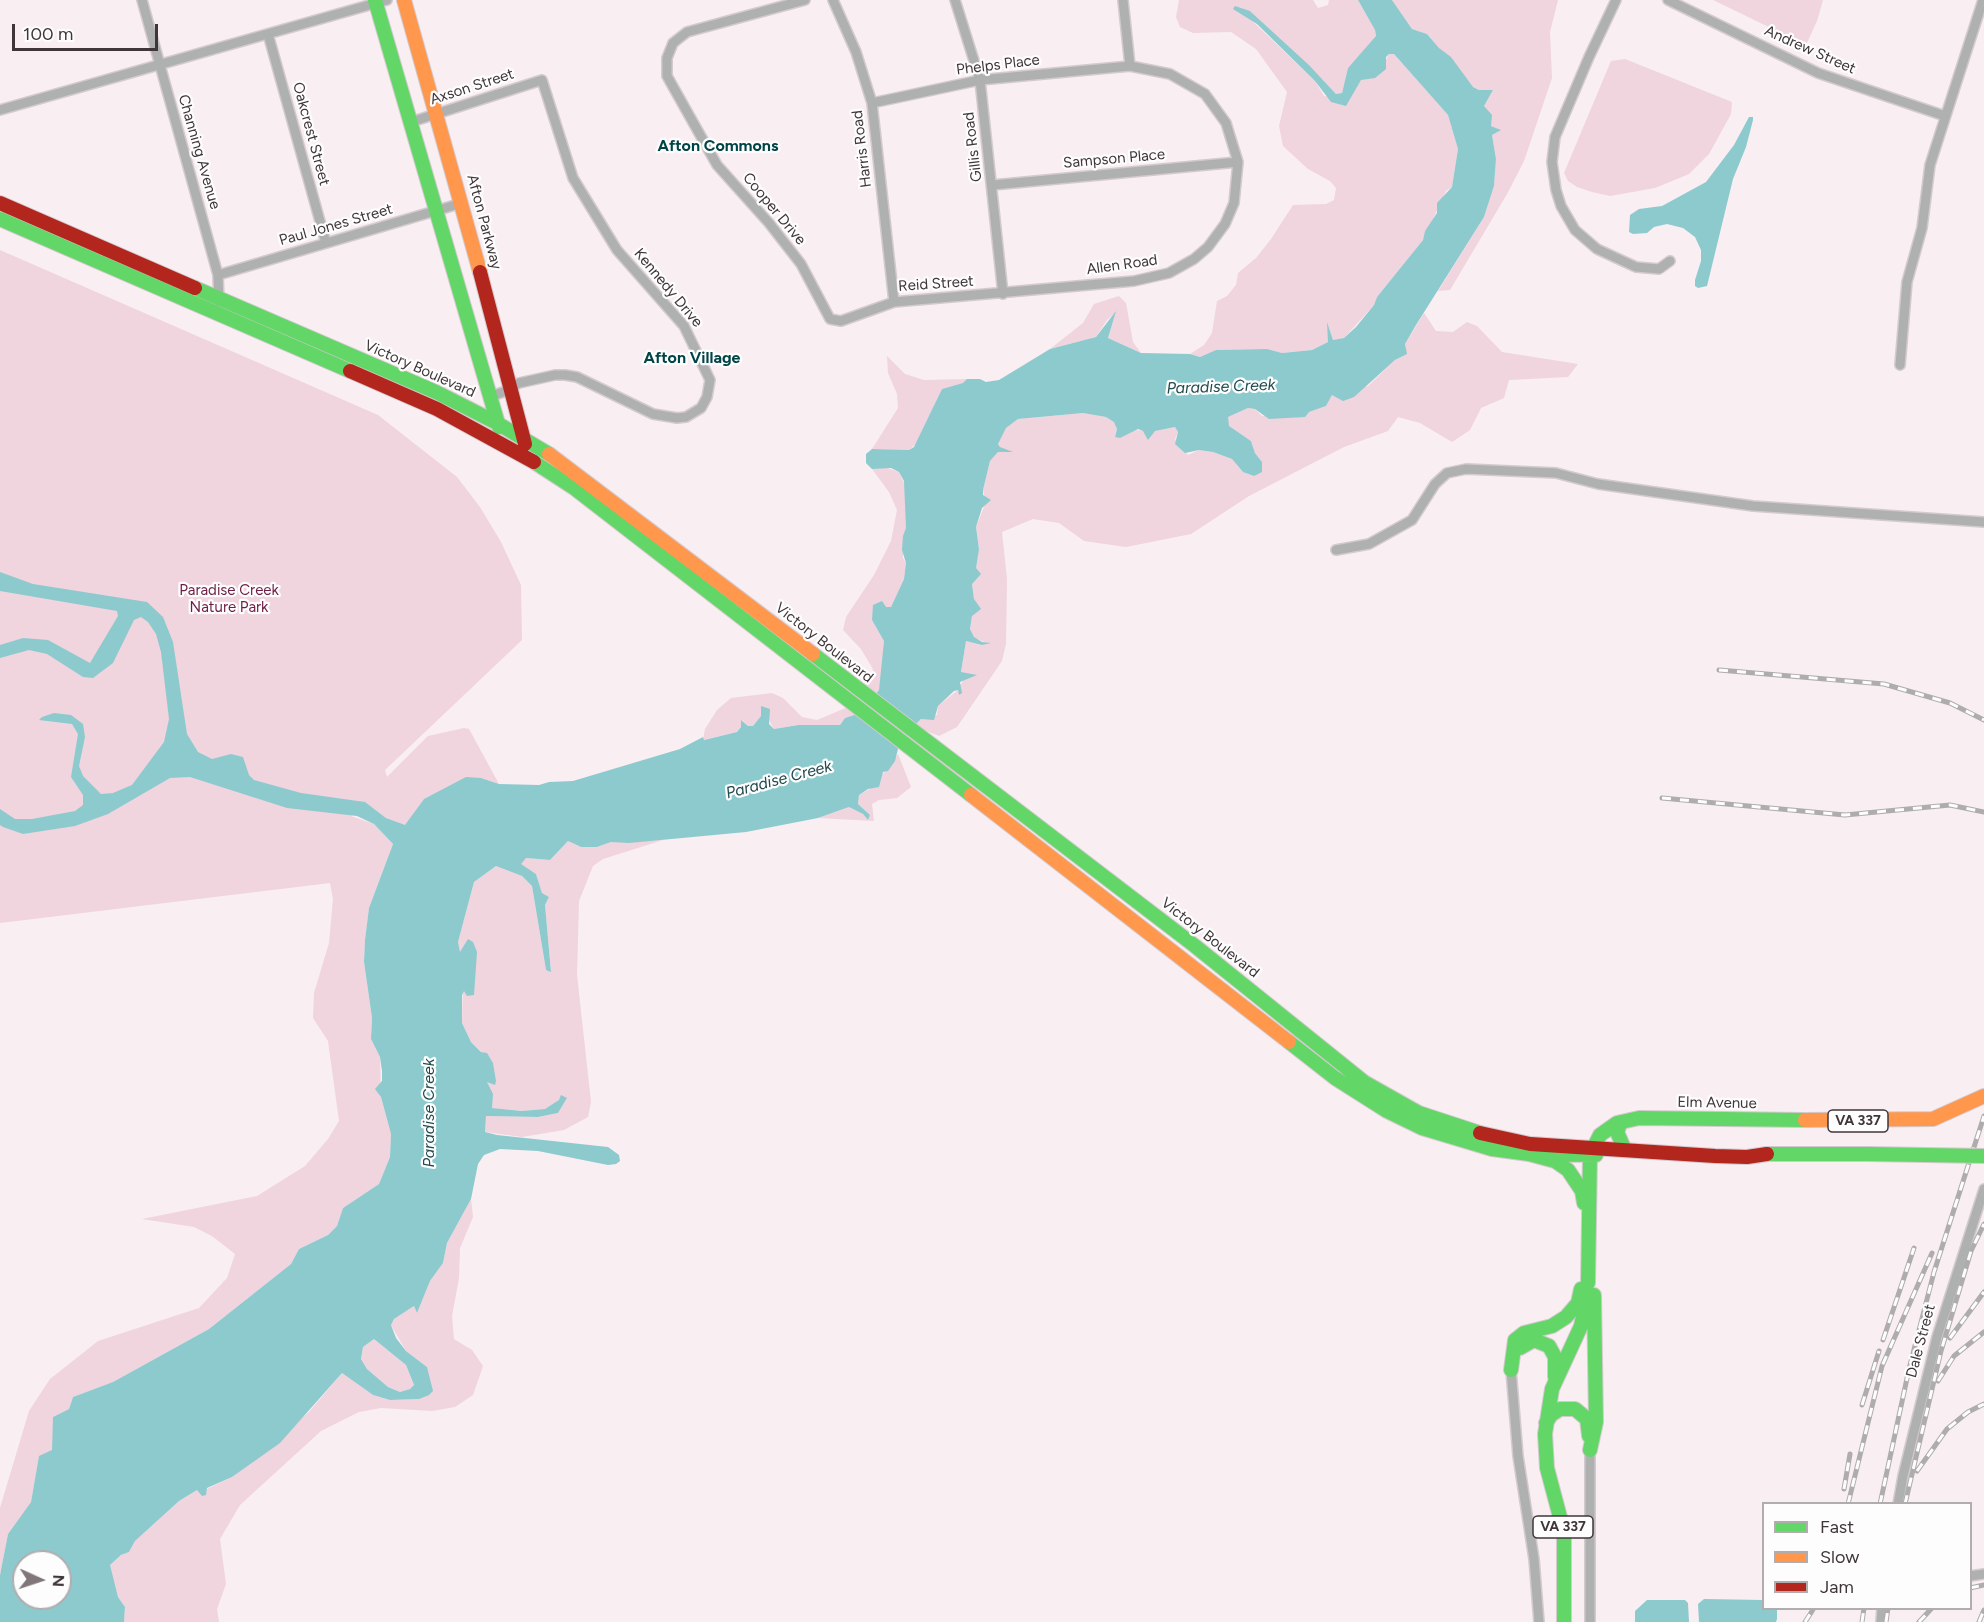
<!DOCTYPE html>
<html>
<head>
<meta charset="utf-8">
<style>
  body { margin:0 }
  #map { position:relative; width:1984px; height:1622px; overflow:hidden; background:#f9eef2; font-family:Figtree,sans-serif }
  canvas { display:block }
  .legend { position:absolute; left:1762px; top:1502px; width:210px; height:108px; box-sizing:border-box; background:#fdfdfd; border:2px solid #b1adaf; margin:0; padding:8px 10px; list-style:none; font-size:18px; color:#40363a }
  .legend li { display:flex; align-items:center; gap:12px; height:30px }
  .legend b { width:30px; border:2px solid #b1adaf }
  .north { position:absolute; left:12px; top:1550px; width:60px; height:60px; box-sizing:border-box; background:#fdfdfd; border:2px solid #b1adaf; border-radius:50%; rotate:93deg; font-size:16px; font-weight:700; line-height:24px; text-align:center; color:#40363a }
  .north::after { content:''; display:block; margin:auto; width:21px; height:27px; background:#81767a; clip-path:polygon(50% 0,100% 100%,50% 72%,0 100%) }
  .scale { position:absolute; left:12px; top:24px; width:146px; height:27px; box-sizing:border-box; border:3px solid #40363a; border-top:0; padding-left:8px; font-size:18px; line-height:21px; white-space:nowrap; color:#40363a; -webkit-text-stroke:4px #fdfdfd; paint-order:stroke }
</style>
</head>
<body>
<div id="map">
<canvas width="1984" height="1622"></canvas>
<ul class="legend">
<li><b style="height:8px;background:#63d668"></b>Fast</li>
<li><b style="height:8px;background:#ff974d"></b>Slow</li>
<li><b style="height:8px;background:#b3261e"></b>Jam</li>
</ul>
<div class="north">N</div>
<div class="scale">100 m</div>
</div>
<script>
const c = document.querySelector('canvas').getContext('2d');
c.lineJoin = 'round';
function paint(path, color) { c.fillStyle = color; c.fill(path, 'evenodd'); }
const poly = rows => new Path2D(rows.map(r => 'M' + r).join(''));
function trace(path, color, width, dash) { c.strokeStyle = color; c.lineWidth = width; c.lineCap = dash ? 'butt' : 'round'; c.setLineDash(dash || []); c.stroke(path); }
function write(font, color, halo, rows, align = 'center') {
  c.font = font + ' Figtree,sans-serif'; c.lineWidth = 4.5; c.setLineDash([]); c.textBaseline = 'middle'; c.strokeStyle = halo; c.fillStyle = color; for (const [text, x, y, turn = 0] of rows) {
    c.save(); c.translate(x, y); c.rotate((+turn || 0) * Math.PI / 180); c.textAlign = isNaN(turn) ? turn : align; if (halo) c.strokeText(text, 0, 0); c.fillText(text, 0, 0); c.restore();
  }
}
paint(poly([
  [1179,0,1313,0,1318,8,1328,5,1329,0,1358,0,1375,30,1376,36,1374,42,1348,68,1342,93,1336,94,1309,65,1250,11,1245,14,1315,81,1324,96,1348,99,1361,80,1385,62,1389,54,1394,54,1448,115,1458,149,1452,187,1446,191,1429,228,1425,231,1423,240,1377,297,1374,305,1344,338,1333,340,1328,325,1328,342,1312,350,1282,353,1267,349,1216,350,1200,357,1190,354,1204,345,1212,333,1217,301,1227,296,1236,285,1238,273,1256,258,1271,239,1293,205,1326,204,1334,200,1336,188,1330,181,1308,169,1283,146,1279,126,1287,92,1256,49,1231,32,1193,33,1180,27,1176,17],
  [1392,0,1558,0,1550,32,1552,78,1524,161,1507,194,1450,290,1438,291,1484,217,1494,186,1496,159,1492,135,1500,130,1491,126,1484,106,1493,90,1479,90,1473,87,1427,34,1412,29],
  [1713,0,1823,0,1817,21,1806,45],
  [1625,59,1732,102,1731,114,1709,154,1689,174,1655,188,1610,196,1592,192,1577,187,1568,181,1564,173,1611,61],
  [0,250,378,415,457,477,480,507,501,542,521,585,522,640,385,770,387,777,428,736,464,728,469,729,499,784,481,778,424,799,405,826,386,818,370,806,351,816,374,824,393,844,369,908,365,940,364,962,372,1018,371,1039,380,1057,381,1097,391,1134,390,1157,379,1184,343,1208,337,1226,328,1235,299,1249,291,1264,209,1329,113,1382,73,1397,69,1409,53,1417,53,1450,39,1457,31,1502,8,1534,0,1575,0,1508,29,1411,50,1379,98,1341,199,1308,227,1278,235,1254,212,1236,194,1227,142,1219,257,1196,305,1166,328,1139,339,1121,328,1041,313,1018,314,993,329,943,333,899,330,883,0,923],
  [1119,296,1126,303,1133,342,1141,353,1108,338,1115,313,1107,320,1096,337,1050,349,1083,323,1094,304],
  [1424,313,1436,331,1453,332,1467,322,1477,326,1502,352,1578,364,1568,377,1509,380,1504,398,1481,408,1470,430,1452,442,1420,423,1398,417,1388,431,1344,447,1249,496,1191,534,1126,547,1084,541,1059,523,1033,519,1002,532,1007,579,1006,644,1002,661,957,727,939,736,914,726,921,719,937,715,938,706,958,690,966,675,961,672,966,641,982,645,987,643,974,638,970,629,972,616,978,608,974,599,972,584,979,548,976,527,986,502,983,490,990,461,998,452,1011,452,1000,447,998,443,1006,428,1018,419,1083,413,1106,417,1115,422,1117,429,1115,436,1120,438,1131,430,1155,431,1175,427,1178,432,1175,439,1188,455,1199,450,1213,452,1232,459,1243,472,1254,476,1262,462,1255,453,1251,441,1228,426,1228,417,1248,408,1255,409,1262,416,1309,412,1326,406,1332,395,1368,386,1395,360,1406,354,1405,344],
  [887,356,905,374,924,380,967,379,964,383,942,389,918,442,909,450,872,449,898,408,897,394,888,373],
  [884,467,899,472,906,487,907,528,903,536,903,558,906,563,904,579,891,607,886,607,872,620,884,640,882,680,879,690,874,694,864,685,871,680,873,669,861,649,843,630,846,617,874,575,891,541,897,510,889,492,872,469],
  [772,693,783,698,802,717,817,720,848,707,857,714,845,718,840,725,797,725,774,729,761,706,761,716,753,726,748,726,742,720,741,727,737,732,703,740,705,729,717,710,731,698],
  [898,754,911,787,897,798,879,800,872,804,874,821,818,818,849,807,863,814,868,820,870,815,858,804,859,795,873,787],
  [663,840,603,859,593,866,579,901,577,975,591,1102,588,1117,564,1130,522,1137,485,1132,486,1116,538,1117,558,1113,567,1098,545,1109,523,1111,491,1108,487,1082,491,1082,493,1063,471,1042,462,1023,464,949,460,953,458,942,474,882,496,866,522,876,532,886,546,970,551,971,545,905,549,897,542,893,536,874,520,864,526,858,550,860,568,841,581,847,597,847,611,842],
  [471,1199,473,1217,460,1248,459,1278,452,1316,454,1339,472,1350,483,1366,473,1395,455,1407,432,1411,381,1408,359,1412,321,1431,240,1505,220,1539,226,1584,217,1609,219,1622,124,1622,125,1607,118,1597,109,1566,121,1555,129,1552,135,1541,179,1501,197,1490,205,1495,207,1489,232,1477,251,1462,309,1412,342,1373,373,1395,390,1400,419,1399,427,1367,406,1351,391,1325,394,1319,414,1306,417,1313,430,1281,443,1263,447,1243],
  [374,1339,406,1365,414,1386,410,1389,400,1392,388,1387,367,1369,361,1359,363,1347]
]), '#f0d4de');
paint(poly([
  [1358,0,1392,0,1412,29,1427,34,1439,48,1451,57,1473,87,1479,90,1493,90,1484,106,1492,115,1491,126,1501,130,1492,135,1496,159,1494,186,1484,217,1416,325,1405,344,1407,354,1395,360,1354,397,1343,401,1332,395,1326,406,1309,412,1305,417,1269,419,1255,409,1248,408,1228,417,1229,426,1251,441,1255,453,1262,462,1262,472,1254,476,1243,472,1232,459,1213,452,1199,450,1185,453,1175,444,1178,432,1175,427,1155,431,1148,440,1143,431,1138,429,1120,438,1115,437,1117,429,1114,422,1106,417,1083,413,1018,419,1006,428,998,444,1000,447,1013,452,998,452,990,461,983,490,983,495,991,500,982,508,976,527,979,549,976,568,981,574,972,584,974,599,981,609,972,616,970,629,974,637,982,642,991,643,982,645,966,641,961,672,977,675,960,682,962,693,959,695,958,690,954,691,938,706,934,720,921,719,914,726,899,745,895,761,888,771,883,772,879,787,868,789,859,795,858,804,870,815,868,820,863,814,849,807,818,818,746,832,629,843,611,842,597,847,581,847,568,841,550,860,526,858,521,864,536,874,542,893,549,897,545,905,551,972,546,970,532,886,522,876,496,866,474,882,458,942,460,952,468,939,473,942,477,952,474,995,467,996,464,991,462,995,462,1023,471,1042,481,1052,487,1053,493,1063,496,1081,495,1085,487,1082,493,1094,492,1108,522,1111,545,1109,559,1100,561,1095,567,1098,558,1113,538,1117,486,1116,485,1132,497,1135,608,1147,619,1155,620,1161,616,1164,608,1165,538,1151,500,1149,484,1155,478,1164,471,1199,447,1243,443,1263,430,1281,417,1313,414,1306,394,1319,391,1325,396,1338,406,1351,427,1367,433,1391,429,1395,419,1399,390,1400,373,1395,342,1373,280,1443,232,1477,207,1488,206,1495,202,1496,197,1490,179,1501,135,1541,129,1552,121,1555,110,1565,118,1597,125,1607,124,1622,0,1622,0,1575,8,1534,31,1502,39,1456,52,1450,53,1417,69,1409,73,1397,113,1382,209,1329,291,1264,299,1249,328,1235,337,1226,343,1208,379,1184,390,1157,391,1134,381,1097,375,1089,382,1081,382,1071,380,1057,371,1039,372,1018,364,962,365,940,369,908,393,844,374,824,357,816,287,808,190,777,170,778,108,814,75,826,23,834,3,827,0,825,0,809,15,819,32,819,75,811,83,805,83,795,71,777,78,734,72,724,39,720,42,717,54,713,71,715,83,724,85,737,79,766,83,776,101,794,113,793,132,785,164,742,169,719,161,652,156,634,148,622,141,617,134,620,113,663,93,678,83,677,47,654,29,650,0,658,0,645,23,638,48,640,90,663,118,616,117,611,0,591,0,572,33,584,147,602,163,617,173,642,187,734,198,752,212,759,231,754,243,757,249,775,254,780,301,793,365,802,386,818,405,825,424,799,466,777,481,778,499,784,539,785,549,782,573,781,680,749,703,737,704,740,737,732,741,727,741,720,748,726,753,726,761,716,761,706,770,709,769,724,774,729,798,725,840,725,845,718,857,714,879,690,884,641,872,620,873,605,882,601,886,607,891,607,904,579,906,563,902,550,903,536,906,528,904,481,899,472,891,468,872,469,866,463,866,454,872,449,909,450,914,447,942,389,963,383,967,379,980,379,986,382,999,380,1050,349,1096,337,1116,311,1108,338,1141,353,1190,354,1200,357,1216,350,1267,349,1282,353,1312,350,1328,342,1327,322,1333,340,1344,338,1356,327,1374,305,1377,297,1423,240,1425,231,1437,213,1437,203,1452,187,1458,149,1448,115,1394,54,1389,54,1386,57,1386,69,1375,78,1361,80,1346,106,1331,102,1315,81,1257,24,1233,9,1235,6,1250,11,1309,65,1336,94,1342,93,1348,68,1376,36,1375,30],
  [374,1339,406,1365,414,1385,410,1389,400,1392,388,1387,367,1369,361,1359,363,1347],
  [24,1562,60,1562,60,1598,24,1598],
  [1749,117,1753,117,1753,120,1746,147,1733,179,1707,286,1698,288,1695,286,1695,280,1701,261,1701,250,1695,237,1683,228,1667,224,1654,227,1647,233,1633,234,1629,232,1630,215,1639,209,1662,206,1706,182,1734,145],
  [1704,1599,1763,1600,1764,1608,1777,1609,1777,1619,1776,1622,1699,1622,1698,1604],
  [1647,1600,1685,1600,1688,1603,1689,1622,1635,1622,1635,1611]
]), '#8ccace');
const street = poly([
  [142,0,218,275,219,302],
  [805,0,687,32,673,43,667,58,667,76,717,165,769,223,801,264,830,319,841,321,894,302,1134,281,1169,273,1194,259,1208,247,1225,224,1234,203,1238,162,1226,123,1205,94,1170,74,1130,66,980,80,872,103],
  [833,0,856,52,872,103,894,302],
  [955,0,980,80,1003,294],
  [1123,0,1130,66],
  [1616,0,1589,57,1555,137,1552,162,1556,190,1561,206,1575,230,1597,249,1636,267,1659,269,1670,261],
  [1668,0,1818,73,1945,116],
  [268,34,326,243],
  [0,110,387,0],
  [411,122,542,80,573,178,617,250,684,326,710,380,707,397,701,408,686,417,677,418,653,414,577,377,565,375,555,375,519,383,506,391,489,397],
  [993,185,1238,162],
  [218,275,462,203],
  [1900,365,1907,282,1922,228,1930,165,1983,0],
  [1336,550,1369,544,1412,520,1435,484,1447,473,1466,469,1556,473,1598,484,1753,506,1984,522],
  [1511,1370,1518,1456,1534,1559,1539,1622],
  [1590,1450,1590,1622],
  [1898,1504,1903,1476,1937,1337,1984,1189],
  [1970,1576,1984,1574],
  [1881,1622,1882,1608]
]);
const fast = poly([
  [375,0,499,427],
  [0,219,350,371],
  [195,288,436,392,497,423,549,454],
  [534,462,574,488,971,795],
  [813,654,1195,946,1364,1082,1419,1113,1480,1133],
  [1289,1042,1335,1078,1387,1111,1422,1128,1492,1149,1529,1154,1596,1155],
  [1621,1122,1617,1132,1624,1148],
  [1529,1154,1555,1161,1568,1170,1582,1191,1584,1203],
  [1767,1154,1868,1154],
  [1588,1283,1590,1155,1600,1135,1617,1123,1639,1118,1805,1120],
  [1520,1348,1534,1340,1549,1346,1555,1357,1555,1377],
  [1511,1370,1515,1340,1524,1333,1552,1326,1566,1317,1578,1303,1581,1289],
  [1546,1423,1551,1415,1560,1409,1575,1409,1587,1419,1589,1436],
  [1590,1450,1596,1422,1594,1295],
  [1564,1622,1564,1532,1547,1468,1545,1434,1552,1389,1581,1326,1588,1292]
]);
const slow = poly([
  [404,0,480,272],
  [549,454,813,654],
  [971,795,1289,1042],
  [1805,1120,1933,1119,1984,1096]
]);
const jam = poly([
  [0,203,195,288],
  [480,272,525,444],
  [350,371,437,409,534,462],
  [1480,1133,1530,1144,1715,1156,1747,1157,1767,1154]
]);
trace(street, '#d3cace', 12);
trace(fast, '#d3cace', 16);
trace(slow, '#d3cace', 16);
trace(jam, '#d3cace', 16);
trace(street, '#afb1b1', 9);
trace(fast, '#63d668', 14);
trace(slow, '#ff974d', 14);
trace(jam, '#b3261e', 14);
const rail = poly([
  [1719,670,1884,684,1950,703,1984,720],
  [1662,798,1845,815,1950,805,1984,812],
  [1950,1338,1984,1292],
  [1883,1340,1914,1248],
  [1938,1381,1954,1356,1984,1332],
  [1862,1405,1879,1351],
  [1917,1471,1947,1429,1968,1412,1984,1404],
  [1844,1489,1850,1454],
  [1848,1504,1882,1366,1932,1253],
  [1880,1504,1909,1369,1934,1272,1984,1116],
  [1905,1504,1941,1351,1971,1251,1984,1224],
  [1970,1588,1984,1585],
  [1805,1622,1814,1608],
  [1862,1622,1864,1608],
  [1886,1622,1888,1608],
  [1919,1622,1932,1608],
  [1979,1622,1984,1610]
]);
trace(rail, '#aeacad', 5);
trace(rail, '#fdfdfd', 3, [9]);
const fastBridge = poly([
  [1868,1154,1984,1156]
]);
trace(fastBridge, '#d3cace', 16, []);
trace(fastBridge, '#63d668', 14);
for (const [x, y, w] of [
  [1858,1121,60],
  [1563,1527,60]
]) { const box = new Path2D(); box.roundRect(x - w / 2, y - 11, w, 22, 4.5); c.fillStyle = '#fdfdfd'; c.fill(box); trace(box, '#40363a', 1.5); }
write('bold 14px', '#40363a', null, [
  ["VA 337",1858,1121],
  ["VA 337",1563,1527]
]);
write('15px', '#40363a', '#fdfdfd', [
  ["Andrew Street",1810,50,24],
  ["Phelps Place",998,65,-7],
  ["Axson Street",472,87,-18],
  ["Oakcrest Street",311,134,75],
  ["Gillis Road",973,147,-97],
  ["Harris Road",862,149,-97],
  ["Channing Avenue",199,152,74],
  ["Sampson Place",1114,159,-5],
  ["Cooper Drive",774,209,50],
  ["Afton Parkway",484,222,75],
  ["Paul Jones Street",336,225,-16],
  ["Allen Road",1122,265,-8],
  ["Reid Street",936,284,-4],
  ["Kennedy Drive",668,288,50],
  ["Victory Boulevard",420,369,24],
  ["Victory Boulevard",824,643,38],
  ["Victory Boulevard",1210,938,38],
  ["Elm Avenue",1717,1103,1],
  ["Dale Street",1921,1341,-75]
]);
write('15px', '#6e1e45', '#fdfdfd', [
  ["Paradise Creek",229,591],
  ["Nature Park",229,608]
]);
write('bold 16px', '#004447', '#fdfdfd', [
  ["Afton Commons",718,146],
  ["Afton Village",692,358]
]);
write('italic 16px', '#204a4d', '#fdfdfd', [
  ["Paradise Creek",1221,387,-2],
  ["Paradise Creek",779,780,-15],
  ["Paradise Creek",429,1113,-90]
]);
</script>
</body>
</html>
